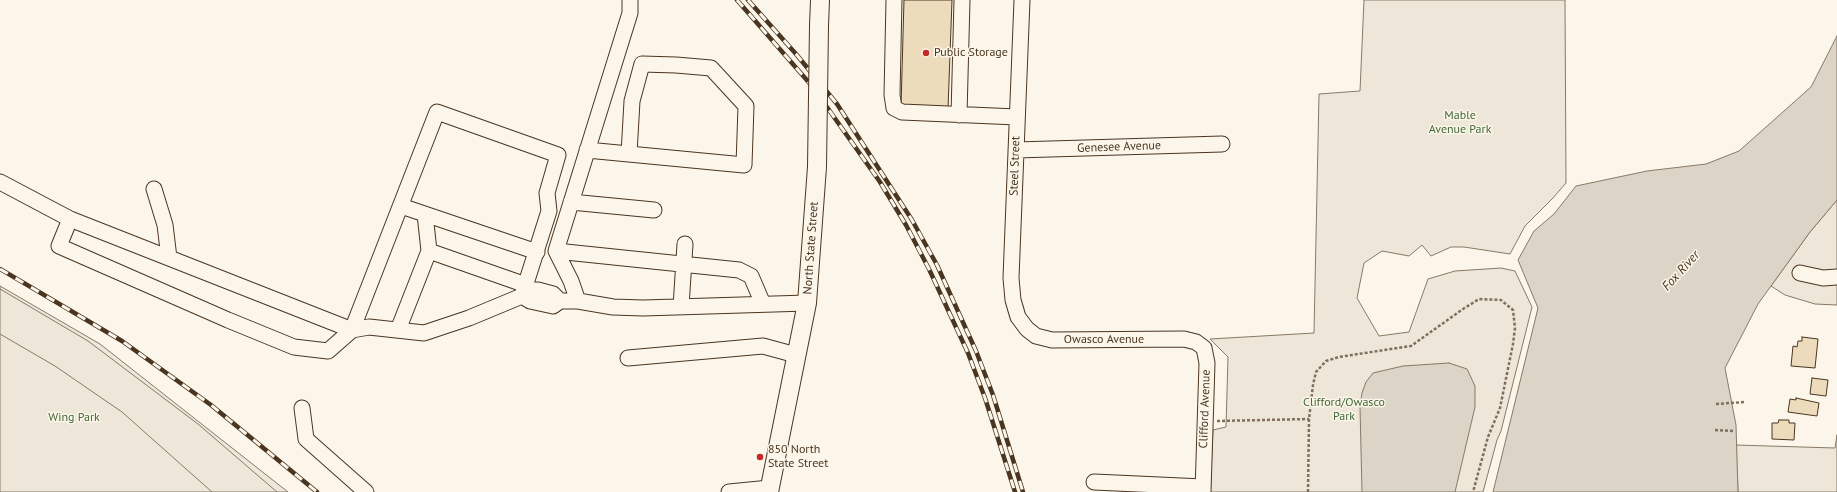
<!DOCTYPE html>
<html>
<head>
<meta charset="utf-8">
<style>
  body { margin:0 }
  canvas { display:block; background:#fbf6e9 }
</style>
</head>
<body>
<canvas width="1837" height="492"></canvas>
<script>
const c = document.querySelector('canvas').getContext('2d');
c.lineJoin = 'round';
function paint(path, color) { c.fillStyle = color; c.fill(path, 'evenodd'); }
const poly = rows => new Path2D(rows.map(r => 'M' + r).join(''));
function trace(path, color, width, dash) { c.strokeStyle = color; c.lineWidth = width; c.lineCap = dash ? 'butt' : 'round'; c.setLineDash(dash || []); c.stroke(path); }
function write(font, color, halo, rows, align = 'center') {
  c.font = font + ' "PT Sans",sans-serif'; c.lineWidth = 3; c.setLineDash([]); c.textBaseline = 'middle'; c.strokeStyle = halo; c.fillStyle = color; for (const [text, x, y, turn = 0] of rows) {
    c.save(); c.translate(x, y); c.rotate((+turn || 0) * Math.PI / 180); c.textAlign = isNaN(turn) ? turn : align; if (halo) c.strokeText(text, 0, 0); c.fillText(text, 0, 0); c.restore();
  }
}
const green = poly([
  [1364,0,1565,0,1566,183,1552,199,1525,226,1510,254,1464,247,1451,247,1431,256,1422,245,1409,256,1382,251,1364,263,1357,298,1379,336,1409,332,1428,279,1455,271,1501,268,1515,271,1532,307,1501,431,1497,440,1483,492,1210,492,1213,430,1226,427,1228,357,1210,339,1314,333,1319,94,1360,91,1364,0],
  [1837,200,1837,305,1815,304,1785,295,1771,286,1810,232,1837,200],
  [0,286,100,344,288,492,0,492,0,286],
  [1837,435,1837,492,1738,492,1736,445,1835,448,1837,435]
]);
paint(green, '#ede6d9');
trace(green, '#887966', 1);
const parking = poly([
  [0,289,88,341,198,424,277,492,212,492,122,412,55,366,0,334,0,289]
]);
paint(parking, '#ede7d9');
trace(parking, '#887966', 1);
const water = poly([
  [1837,36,1837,200,1810,232,1758,304,1725,368,1736,425,1738,492,1493,492,1538,308,1518,260,1534,231,1554,214,1576,186,1647,171,1706,164,1739,151,1811,87,1837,36],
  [1449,363,1467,369,1475,386,1475,407,1455,492,1362,492,1360,407,1362,393,1366,382,1373,373,1403,366,1449,363]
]);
paint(water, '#dcd4c6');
trace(water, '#887966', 1);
const building = poly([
  [904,0,952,0,948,109,901,107,904,0],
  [1802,337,1818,339,1815,368,1791,366,1793,346,1797,347,1798,341,1802,341,1802,337],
  [1812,378,1828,380,1826,396,1810,394,1812,378],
  [1796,398,1819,403,1817,416,1788,412,1790,399,1796,400,1796,398],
  [1779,420,1789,420,1789,423,1795,423,1794,440,1772,439,1772,423,1778,423,1779,420]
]);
paint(building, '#ecdcbc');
trace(building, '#4a3520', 1);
const minor = poly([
  [630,0,630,13,556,251,571,281,578,301,613,307,643,308,807,303],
  [894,0,892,95,894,108,902,112,1017,117],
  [1022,0,1011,278,1013,300,1018,317,1027,329,1036,336,1052,340,1184,339,1196,342,1204,348,1207,363,1203,492],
  [959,115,962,0],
  [587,150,744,165,746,106,711,68,676,65,642,64,632,101,629,154],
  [1016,150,1222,144],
  [0,182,70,219],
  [154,189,165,225,169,258],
  [571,202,654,210],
  [401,206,537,252],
  [429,251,526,285],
  [556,251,739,270,751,276,763,304],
  [1800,273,1823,278,1837,277],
  [524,290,538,290,553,294,560,301],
  [522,296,530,301,553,306,560,301,578,301],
  [681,307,685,244],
  [352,330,328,351,294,347,228,320,59,246,70,219,352,330,369,327,424,333,469,318,522,296,549,211,547,193,558,155,437,112,352,330],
  [398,330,429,251,425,214],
  [628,358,763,346,796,355],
  [302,408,306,439,366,492],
  [1094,482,1203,487],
  [729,492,770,488]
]);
const major = poly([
  [819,26,820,0],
  [769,492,807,303,817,167]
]);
trace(minor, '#4a3520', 17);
trace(major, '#4a3520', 20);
trace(poly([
  [1716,404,1745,402],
  [1217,421,1309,419],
  [1715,430,1734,431],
  [1308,492,1309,419,1313,385,1316,372,1326,361,1339,357,1411,346,1463,309,1479,299,1501,300,1513,310,1515,328,1513,344,1500,408,1488,437,1473,492]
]), '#7f6f5c', 2.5, [3, 2]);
trace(minor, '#fbf6e9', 15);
trace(major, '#fbf6e9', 18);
const rail = poly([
  [737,0,812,86,880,182,906,225,929,269,968,353,985,398,1015,492],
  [748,0,796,54,837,104,912,220,937,265,976,351,993,395,1023,492],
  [0,269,122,341,211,405,317,492]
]);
trace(rail, '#4a3520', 4.5);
trace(rail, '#fbf6e9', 3, [9]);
const majorBridge = poly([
  [817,167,819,26]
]);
trace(majorBridge, '#4a3520', 20, []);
trace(majorBridge, '#fbf6e9', 18);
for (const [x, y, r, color] of [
  [926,53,4,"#c62828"],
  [760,457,4,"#c62828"]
]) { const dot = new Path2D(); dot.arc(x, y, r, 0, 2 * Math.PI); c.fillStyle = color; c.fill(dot); trace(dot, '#fbf6e9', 1.5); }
write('12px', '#4a3520', '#fbf6e9', [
  ["Public Storage",934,53],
  ["850 North",768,450],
  ["State Street",768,464]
], 'left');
write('12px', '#436837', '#fbf6e9', [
  ["Mable",1460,116],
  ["Avenue Park",1460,130],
  ["Clifford/Owasco",1344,403],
  ["Park",1344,417],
  ["Wing Park",74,418]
]);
write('12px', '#4a3520', '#fbf6e9', [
  ["Genesee Avenue",1119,147,-2],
  ["Steel Street",1015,166,-88],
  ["North State Street",811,248,-86],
  ["Owasco Avenue",1104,340],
  ["Clifford Avenue",1205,409,-88]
]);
write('italic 13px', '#4a3520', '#fbf6e9', [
  ["Fox River",1681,271,-48]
]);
</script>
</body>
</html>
